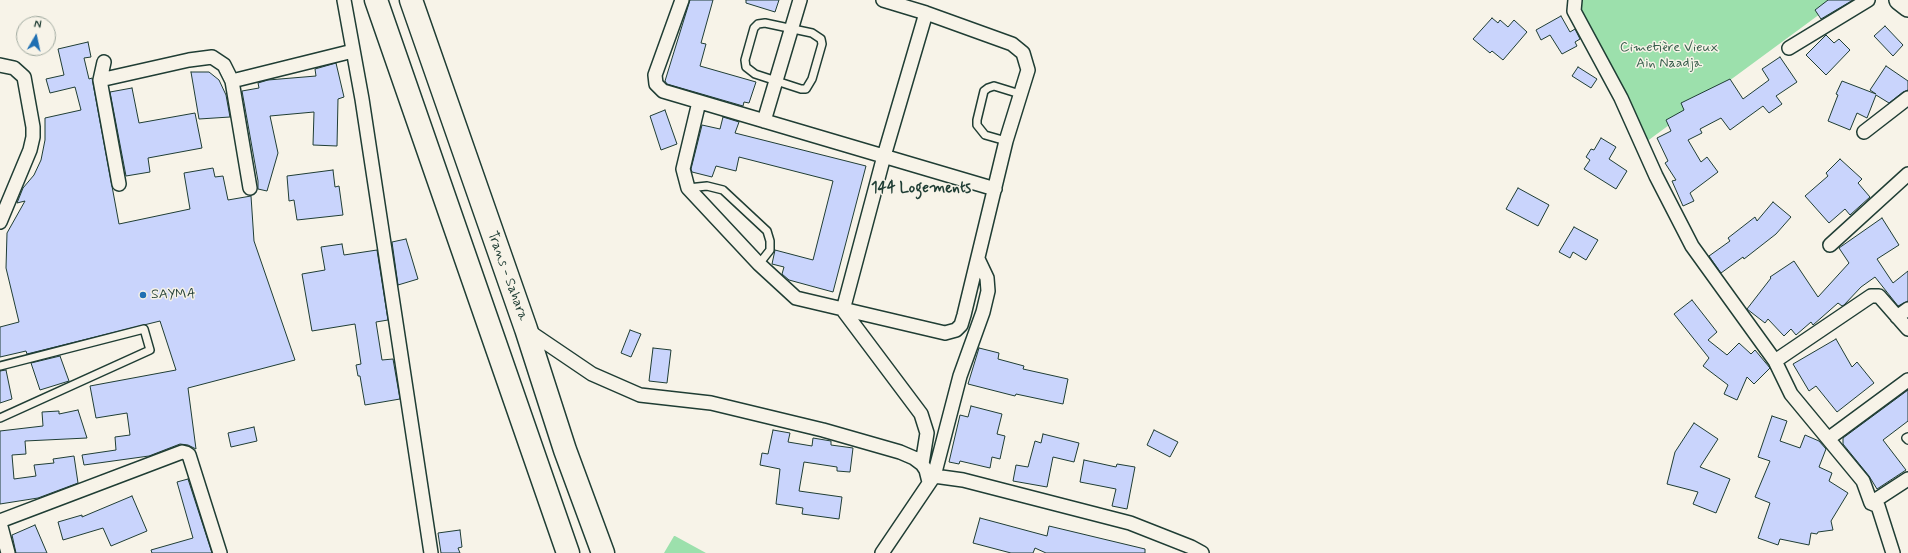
<!DOCTYPE html>
<html>
<head>
<meta charset="utf-8">
<style>
  body { margin:0 }
  #map { position:relative; width:1908px; height:553px; overflow:hidden; background:#f7f3e8; font-family:Mynerve,sans-serif }
  canvas { display:block }
  .north { position:absolute; left:16px; top:16px; width:40px; height:40px; box-sizing:border-box; background:#f7f3e8; border:1px solid #a1aaa0; border-radius:50%; rotate:9deg; font-size:11px; font-weight:700; line-height:16px; text-align:center; color:#1f3d34 }
  .north::after { content:''; display:block; margin:auto; width:14px; height:18px; background:#1f6fb2; clip-path:polygon(50% 0,100% 100%,50% 72%,0 100%) }
</style>
</head>
<body>
<div id="map">
<canvas width="1908" height="553"></canvas>
<div class="north">N</div>
</div>
<script>
const c = document.querySelector('canvas').getContext('2d');
c.lineJoin = 'round';
function paint(path, color) { c.fillStyle = color; c.fill(path, 'evenodd'); }
const poly = rows => new Path2D(rows.map(r => 'M' + r).join(''));
function trace(path, color, width, dash) { c.strokeStyle = color; c.lineWidth = width; c.lineCap = dash ? 'butt' : 'round'; c.setLineDash(dash || []); c.stroke(path); }
function write(font, color, halo, rows, align = 'center') {
  c.font = font + ' Mynerve,sans-serif'; c.lineWidth = 3; c.setLineDash([]); c.textBaseline = 'middle'; c.strokeStyle = halo; c.fillStyle = color; for (const [text, x, y, turn = 0] of rows) {
    c.save(); c.translate(x, y); c.rotate((+turn || 0) * Math.PI / 180); c.textAlign = isNaN(turn) ? turn : align; if (halo) c.strokeText(text, 0, 0); c.fillText(text, 0, 0); c.restore();
  }
}
paint(poly([
  [1580,0,1839,0,1646,142,1613,68,1579,6],
  [674,536,675,536,706,553,664,553]
]), '#9ce0ac');
const building = poly([
  [690,0,713,0,701,43,706,44,700,66,756,82,749,103,744,102,743,106,667,84,665,81,690,0],
  [746,0,779,0,775,12,746,3,746,0],
  [1828,0,1853,0,1821,19,1815,10,1828,0],
  [1561,16,1570,32,1575,29,1580,39,1575,42,1577,46,1562,54,1550,35,1541,40,1536,30,1561,16],
  [1492,18,1498,23,1500,20,1508,27,1514,20,1527,32,1503,60,1492,51,1490,53,1473,39,1492,18],
  [1885,26,1903,45,1893,56,1874,36,1885,26],
  [1826,35,1834,43,1839,39,1850,50,1826,75,1806,55,1826,35],
  [88,42,91,57,84,58,89,79,92,78,119,224,190,209,184,173,213,168,215,177,223,176,228,200,251,196,254,241,295,360,188,388,196,449,188,445,180,444,149,456,84,465,82,455,116,450,115,437,130,435,127,413,96,418,90,386,176,370,160,321,27,354,26,351,0,357,0,327,19,322,6,268,7,233,25,201,17,203,23,188,34,175,41,160,45,140,45,118,81,110,75,87,50,93,46,79,64,75,58,49,88,42],
  [1780,57,1797,82,1776,96,1782,104,1769,113,1763,106,1730,130,1721,118,1700,129,1702,133,1688,140,1701,162,1707,157,1718,172,1690,193,1694,201,1683,206,1672,181,1676,180,1665,163,1668,161,1657,138,1671,131,1666,120,1684,110,1681,103,1730,79,1743,99,1769,80,1762,69,1780,57],
  [336,63,344,97,338,99,337,146,313,145,314,112,270,116,278,153,267,191,258,189,258,181,242,91,259,88,258,83,268,80,316,76,315,69,336,63],
  [1886,66,1908,81,1908,90,1903,92,1889,103,1876,95,1867,118,1857,113,1850,130,1828,121,1838,95,1836,94,1842,81,1876,94,1870,90,1886,66],
  [1578,67,1597,79,1591,88,1572,76,1578,67],
  [191,72,209,72,219,80,226,95,230,117,199,119,191,72],
  [132,88,139,123,195,113,202,148,148,158,150,172,126,176,110,92,132,88],
  [665,110,677,144,661,150,650,116,665,110],
  [723,117,739,122,735,133,866,166,833,292,789,280,782,274,784,267,772,264,775,250,813,260,833,181,739,157,736,171,716,166,712,177,692,172,691,169,702,125,720,129,723,117],
  [1601,138,1616,147,1609,159,1627,171,1616,189,1584,169,1590,160,1586,157,1591,149,1594,150,1601,138],
  [1840,159,1862,179,1858,183,1870,197,1850,215,1845,209,1829,223,1805,196,1828,176,1826,173,1840,159],
  [333,170,335,187,339,186,343,215,297,220,294,200,289,201,287,176,333,170],
  [1518,188,1549,205,1538,226,1506,209,1518,188],
  [1773,202,1791,217,1776,234,1744,259,1743,257,1721,273,1709,256,1730,241,1728,238,1755,217,1757,221,1773,202],
  [1882,218,1899,245,1877,259,1893,283,1908,271,1908,301,1898,306,1875,277,1861,287,1844,305,1842,306,1838,303,1813,325,1811,322,1796,335,1791,329,1784,336,1768,319,1765,323,1747,309,1771,278,1770,277,1794,261,1818,297,1849,263,1839,248,1882,218],
  [1574,227,1598,240,1586,260,1573,252,1570,258,1559,252,1574,227],
  [406,239,418,279,398,285,392,242,406,239],
  [342,244,344,255,377,250,388,320,376,322,382,360,393,359,400,399,365,405,360,376,358,376,356,365,361,364,355,324,312,331,302,274,325,270,321,247,342,244],
  [1692,300,1717,332,1708,340,1727,355,1739,343,1751,354,1755,350,1770,368,1754,384,1747,377,1737,400,1724,394,1728,385,1703,366,1709,358,1674,314,1692,300],
  [630,330,641,334,631,357,621,353,630,330],
  [1836,339,1852,367,1857,362,1874,383,1837,412,1816,386,1809,391,1793,364,1836,339],
  [653,348,671,350,667,383,649,381,653,348],
  [979,348,999,353,998,359,1024,366,1023,369,1068,379,1063,404,1016,394,1015,396,968,384,979,348],
  [60,356,69,381,40,390,31,363,60,356],
  [6,370,12,399,0,403,0,371,6,370],
  [1908,390,1908,421,1883,440,1906,470,1877,489,1869,476,1843,444,1843,438,1908,390],
  [971,406,1002,414,997,434,1005,436,1000,459,992,457,990,468,960,461,959,464,949,462,960,415,968,417,971,406],
  [78,410,87,438,25,441,26,454,12,455,14,479,36,476,34,465,54,463,53,459,74,456,78,483,38,498,0,504,0,431,43,426,42,412,59,411,59,414,78,410],
  [1772,416,1787,421,1780,441,1800,448,1805,435,1819,441,1826,449,1819,467,1832,473,1829,481,1848,493,1831,521,1833,530,1818,532,1817,534,1811,533,1809,545,1780,539,1778,545,1758,538,1770,503,1755,497,1770,461,1758,457,1772,416],
  [1694,423,1718,439,1700,467,1730,479,1716,513,1693,504,1698,492,1667,484,1675,452,1694,423],
  [254,427,257,441,231,447,228,433,254,427],
  [773,430,790,433,788,442,812,446,813,438,831,441,831,445,853,448,850,472,837,471,837,467,804,462,799,491,842,497,839,519,802,514,803,508,776,504,780,469,760,465,762,453,768,454,773,430],
  [1154,430,1178,442,1170,457,1147,445,1154,430],
  [1043,434,1079,443,1074,462,1053,457,1047,487,1013,481,1016,465,1028,467,1035,441,1041,443,1043,434],
  [1084,460,1116,467,1117,464,1135,467,1127,509,1112,506,1116,489,1080,482,1084,460],
  [188,479,212,553,152,553,151,550,193,538,177,482,188,479],
  [132,496,147,531,111,546,103,528,63,540,58,522,82,515,82,517,132,496],
  [980,518,1047,536,1049,526,1145,549,1145,553,1046,553,1035,548,1033,553,1011,553,973,543,980,518],
  [35,525,47,553,16,553,12,535,35,525],
  [460,530,462,547,458,548,460,553,441,553,438,533,460,530]
]);
paint(building, '#c9d4fc');
trace(building, '#1f3d34', 1);
const lane = poly([
  [765,23,812,33,821,39,822,44,812,79,806,89,801,89,755,74,746,67,745,60,754,28,758,24,765,23],
  [1006,141,985,135,977,125,977,120,984,91,988,88,994,86,1020,94],
  [688,188,707,186,723,190,767,231,770,241,770,250,759,264],
  [0,366,144,329,150,350,0,418],
  [1908,437,1906,438,1908,440]
]);
const street = poly([
  [344,0,362,99,431,553],
  [682,0,655,75,656,84,663,91,995,189],
  [1575,0,1574,11,1621,98,1656,176,1692,246,1775,361,1791,394,1863,481,1871,503,1878,506,1893,553],
  [1789,48,1868,0],
  [104,62,100,80,119,184],
  [0,65,14,68,24,77,33,127,33,137,30,150,0,222],
  [100,80,189,60,212,57,224,65,232,81,250,188],
  [232,81,353,51],
  [699,102,683,169,688,188,759,264,796,298,945,333,956,330,961,325,964,315,1006,141,1028,70,1023,53,1012,44,926,13,883,0],
  [764,121,800,0],
  [1864,132,1908,98],
  [1830,245,1908,174],
  [1897,317,1908,309],
  [527,330,592,374,640,395,711,403,823,430,900,452,914,458,922,464,926,470,929,482],
  [1775,361,1871,296,1879,296,1908,329],
  [1828,439,1908,380],
  [922,464,927,433,921,414,843,310,884,156,926,13],
  [934,476,960,376,983,312,988,291,987,278,978,259],
  [1871,503,1908,479],
  [0,521,182,452,186,453,189,455,220,553],
  [0,523,8,553],
  [882,553,934,476,963,480,1130,523,1191,547,1202,553]
]);
const secondary = poly([
  [1899,0,1908,7]
]);
const highway = poly([
  [376,0,568,553],
  [411,0,526,329,565,450,603,553]
]);
trace(lane, '#1f3d34', 10);
trace(street, '#1f3d34', 16);
trace(secondary, '#1f3d34', 22);
trace(highway, '#1f3d34', 25);
trace(lane, '#f7f3e8', 7);
trace(street, '#f7f3e8', 13);
trace(secondary, '#f7f3e8', 19);
trace(highway, '#f7f3e8', 22);
for (const [x, y, r, color] of [
  [143,295,4,"#1f6fb2"]
]) { const dot = new Path2D(); dot.arc(x, y, r, 0, 2 * Math.PI); c.fillStyle = color; c.fill(dot); trace(dot, '#f7f3e8', 1.5); }
write('14px', '#385e4c', '#f7f3e8', [
  ["Cimetière Vieux",1669,48],
  ["Ain Naadja",1669,64]
]);
write('14px', '#1f3d34', '#f7f3e8', [
  ["Trans - Sahara",507,276,70]
]);
write('14px', '#1f3d34', '#f7f3e8', [
  ["SAYMA",151,295]
], 'left');
write('bold 15px', '#1f3d34', '#f7f3e8', [
  ["144 Logements",921,189]
]);
</script>
</body>
</html>
